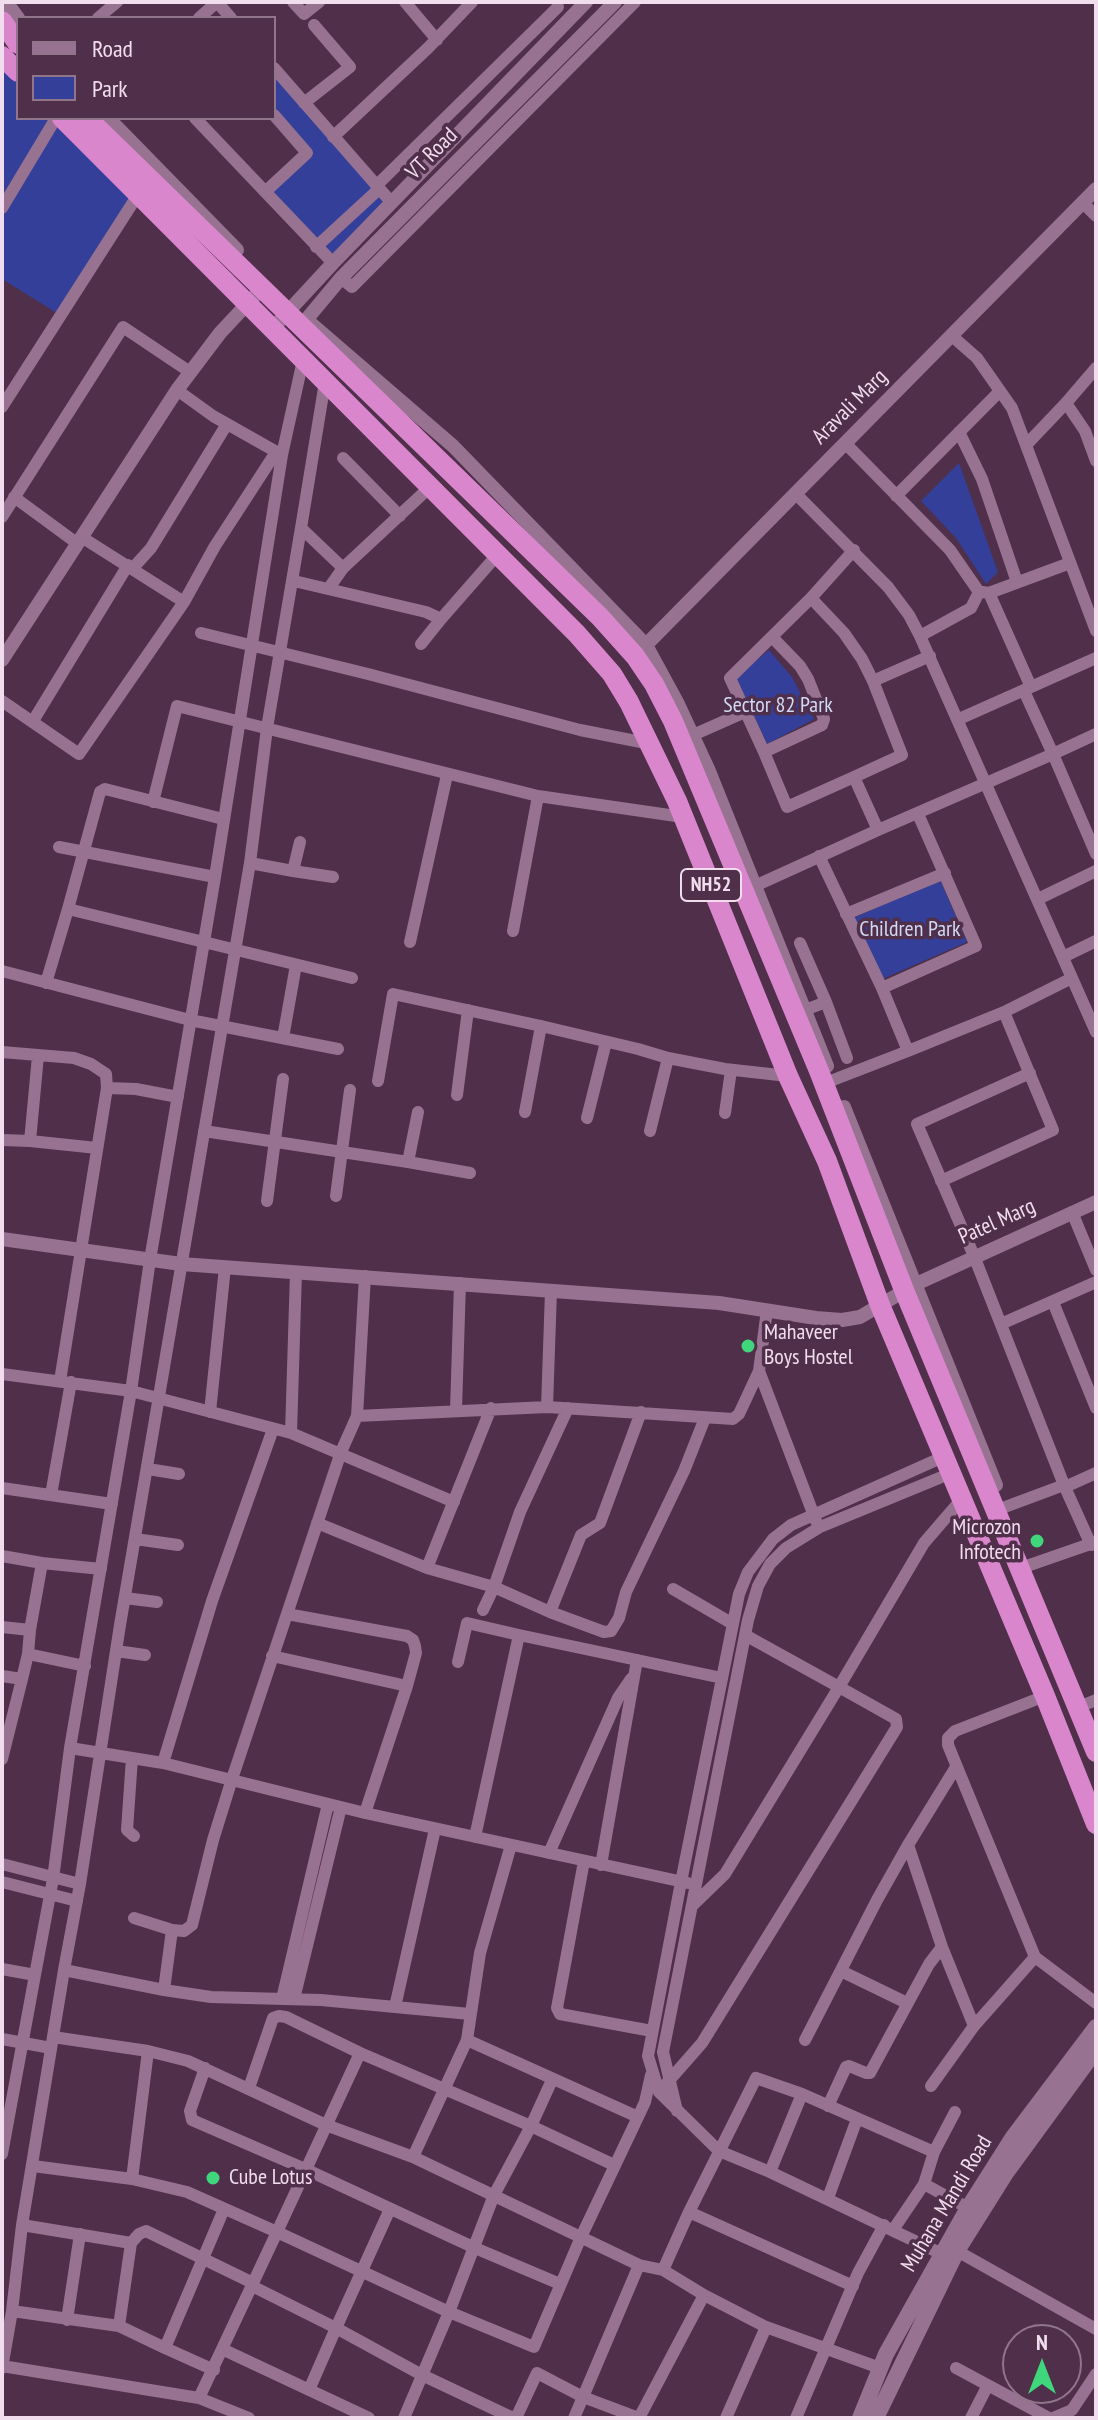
<!DOCTYPE html>
<html>
<head>
<meta charset="utf-8">
<style>
  body { margin:0 }
  #map { position:relative; width:1098px; height:2420px; overflow:hidden; background:#4f2f4a; font-family:"PT Sans Narrow",sans-serif }
  canvas { display:block }
  .frame { position:absolute; inset:0; border:4px solid #f1dded; pointer-events:none }
  .legend { position:absolute; left:16px; top:16px; width:260px; height:104px; box-sizing:border-box; background:#4f2f4a; border:2px solid #90758b; margin:0; padding:10px 14px; list-style:none; font-size:24px; color:#f1dded }
  .legend li { display:flex; align-items:center; gap:16px; height:40px }
  .legend b { width:40px; border:2px solid #90758b }
  .north { position:absolute; left:1002px; top:2324px; width:80px; height:80px; box-sizing:border-box; background:#4f2f4a; border:2px solid #90758b; border-radius:50%; rotate:0deg; font-size:22px; font-weight:700; line-height:32px; text-align:center; color:#f1dded }
  .north::after { content:''; display:block; margin:auto; width:28px; height:36px; background:#40d77c; clip-path:polygon(50% 0,100% 100%,50% 72%,0 100%) }
</style>
</head>
<body>
<div id="map">
<canvas width="1098" height="2420"></canvas>
<div class="frame"></div>
<ul class="legend">
<li><b style="height:10px;background:#977391"></b>Road</li>
<li><b style="height:22px;background:#333f99"></b>Park</li>
</ul>
<div class="north">N</div>
</div>
<script>
const c = document.querySelector('canvas').getContext('2d');
c.lineJoin = 'round';
function paint(path, color) { c.fillStyle = color; c.fill(path, 'evenodd'); }
const poly = rows => new Path2D(rows.map(r => 'M' + r).join(''));
function trace(path, color, width, dash) { c.strokeStyle = color; c.lineWidth = width; c.lineCap = dash ? 'butt' : 'round'; c.setLineDash(dash || []); c.stroke(path); }
function write(font, color, halo, rows, align = 'center') {
  c.font = font + ' "PT Sans Narrow",sans-serif'; c.lineWidth = 7; c.setLineDash([]); c.textBaseline = 'middle'; c.strokeStyle = halo; c.fillStyle = color; for (const [text, x, y, turn = 0] of rows) {
    c.save(); c.translate(x, y); c.rotate((+turn || 0) * Math.PI / 180); c.textAlign = isNaN(turn) ? turn : align; if (halo) c.strokeText(text, 0, 0); c.fillText(text, 0, 0); c.restore();
  }
}
paint(poly([
  [2,53,18,71,18,118,62,118,139,193,60,315,2,279],
  [274,68,392,203,333,263,265,192,307,153,274,116],
  [959,463,998,572,986,584,956,538,921,501],
  [769,650,792,677,814,719,767,744,736,677],
  [940,880,967,942,880,980,853,918]
]), '#333f99');
trace(poly([
  [217,2,231,18],
  [293,2,304,14,319,2],
  [405,2,437,40],
  [98,18,117,2],
  [199,18,217,2],
  [274,68,392,203],
  [304,103,350,67,314,25],
  [195,118,333,263],
  [333,137,428,48,472,2],
  [376,186,558,7],
  [265,192,307,153,274,115],
  [1083,203,1096,216],
  [2,208,56,118],
  [316,247,379,189],
  [341,278,352,287,635,2],
  [952,336,977,358,1012,408,1096,631],
  [1066,403,1085,431,1096,461],
  [2,407,139,193],
  [959,432,982,479,1017,582],
  [845,443,950,550,979,592,971,608,920,636],
  [1027,444,1066,403,1096,368],
  [282,455,303,360],
  [343,458,400,516],
  [795,493,888,587,909,615,920,636,1096,1032],
  [896,496,1000,391],
  [14,497,78,544],
  [2,517,123,327,190,372],
  [301,528,325,382],
  [83,538,184,602],
  [854,550,811,598,730,678,764,752,787,807,854,777],
  [133,568,151,548,227,424],
  [294,581,426,612,441,619,498,554],
  [329,588,343,568,430,487],
  [982,592,989,593,1070,563],
  [989,593,1031,687],
  [811,598,844,633,862,659,873,681,930,656],
  [201,633,368,674,580,730,651,744],
  [421,644,441,619],
  [873,681,902,755,854,777,878,830,1053,754,1096,854],
  [1024,691,1053,754,1096,734],
  [2,701,79,754,184,602,215,546,276,452],
  [959,719,1096,658],
  [33,721,128,565],
  [693,735,745,712],
  [764,752,822,725,824,719,808,679,800,666,773,638],
  [153,802,177,706,538,796,683,817],
  [59,847,215,877],
  [819,856,882,988,908,1051,833,1080],
  [250,863,293,871,300,842],
  [293,871,333,877],
  [757,885,878,830],
  [1038,899,1096,871],
  [68,909,100,792,105,789,223,819],
  [846,914,945,873],
  [513,931,538,796],
  [410,942,447,775],
  [800,943,826,1002,805,1010],
  [1063,957,1096,941],
  [2,971,190,1020,338,1049],
  [46,983,68,909,352,978],
  [882,988,976,946,918,814],
  [826,1002,847,1058],
  [283,1038,296,965],
  [908,1051,1004,1012,1072,978],
  [2,1052,74,1058,91,1064,106,1074,107,1088,60,1381],
  [1030,1073,917,1124,974,1256,1064,1485,1091,1545],
  [378,1081,393,994,541,1026,638,1049,668,1058,725,1069,788,1076],
  [107,1088,136,1089,178,1097],
  [457,1095,468,1010],
  [525,1112,541,1026],
  [725,1113,731,1070],
  [587,1118,606,1042],
  [204,1131,408,1162,418,1112],
  [650,1131,668,1058],
  [2,1140,30,1141,38,1056],
  [30,1141,97,1148],
  [408,1162,470,1173],
  [941,1181,1053,1130,1004,1012],
  [336,1196,350,1090],
  [267,1201,283,1079],
  [1072,1212,1096,1270],
  [1053,1302,1096,1408],
  [1001,1324,1096,1282],
  [759,1371,816,1521],
  [2,1374,131,1391,291,1433,454,1502],
  [547,1407,551,1291],
  [456,1410,460,1283],
  [210,1412,225,1267],
  [357,1416,547,1407,733,1419,739,1414,759,1371,767,1310],
  [291,1433,296,1272],
  [148,1469,179,1474],
  [1065,1487,1096,1473],
  [2,1488,112,1504],
  [51,1495,71,1382],
  [1005,1507,1064,1485],
  [317,1523,427,1568,491,1408],
  [135,1539,178,1545],
  [2,1556,42,1563,101,1569],
  [42,1563,30,1630,28,1654,85,1666],
  [427,1568,494,1587,520,1512,568,1408],
  [1021,1568,1096,1542],
  [673,1589,733,1624],
  [125,1598,157,1602],
  [483,1610,494,1587,550,1612,604,1632,611,1631,619,1618,626,1592,684,1471,705,1418],
  [550,1612,581,1535,600,1523,641,1412],
  [287,1614,407,1636,413,1640,415,1646,416,1653,407,1686,365,1813],
  [2,1627,30,1630],
  [519,1635,722,1678],
  [745,1635,839,1687,924,1543,961,1500],
  [116,1651,145,1655],
  [272,1656,407,1686],
  [458,1662,467,1623,519,1635,475,1837],
  [2,1676,22,1679,28,1654],
  [1045,1696,955,1731,948,1738,948,1745,1035,1957,1096,2003],
  [1086,1704,1096,1700],
  [70,1748,163,1763,365,1813,688,1883],
  [132,1758,127,1830,134,1836],
  [2,1759,22,1679],
  [163,1763,212,1601,273,1429],
  [435,1829,395,2007,470,2014],
  [549,1853,618,1698,631,1679],
  [584,1861,557,2008,560,2014,652,2031],
  [2,1864,80,1884],
  [601,1865,637,1660],
  [2,1882,77,1901],
  [134,1918,172,1930,184,1931,192,1925,213,1840,232,1779,341,1452,357,1416,365,1276],
  [942,1947,974,2026],
  [2,1969,35,1975,2,2154],
  [64,1970,164,1990,172,1930],
  [841,1971,907,2003],
  [35,1975,53,1879,70,1748,131,1391,150,1260,215,877,282,455,213,416,177,390],
  [164,1990,211,1997,321,2000,395,2007],
  [282,1999,328,1804],
  [294,1999,341,1807],
  [53,2037,148,2051,188,2061,326,2125,413,2157,639,2265,663,2270,704,2295,766,2327,880,2368],
  [2,2039,51,2048],
  [805,2040,877,1900,908,1845,956,1767],
  [205,2068,190,2111,192,2120,305,2169,475,2248,560,2284],
  [931,2086,974,2026,1035,1957],
  [249,2088,273,2018,279,2016,286,2017,360,2053],
  [659,2092,702,2043,897,1727,896,1719,839,1687,725,1874,692,1906],
  [828,2106,846,2067,849,2066,866,2073,870,2073,929,1964,942,1947,908,1845],
  [677,2111,663,2052,748,1620,758,1586,770,1564,786,1548,820,1527,949,1474],
  [638,2117,645,2102,651,2075],
  [413,2157,467,2040,480,1953,511,1845],
  [33,2166,132,2179,187,2192,277,2232,360,2053,531,2126,614,2165],
  [770,2172,802,2094],
  [132,2179,148,2051],
  [924,2184,968,2208],
  [828,2198,857,2119],
  [689,2212,853,2286],
  [22,2225,131,2243,139,2234,146,2231,253,2283],
  [893,2230,924,2184,934,2152,955,2112],
  [950,2247,1096,2329],
  [942,2254,770,2172,719,2151,659,2092,648,2056,681,1882,739,1594,748,1572,773,1539,791,1525,943,1457],
  [663,2270,689,2212,756,2078,802,2094,934,2152],
  [252,2286,336,2328,390,2209],
  [12,2311,119,2326,165,2348],
  [67,2320,80,2234],
  [119,2326,131,2243],
  [222,2349,369,2418],
  [2,2366,199,2398,249,2418],
  [2,2368,12,2311,22,2225,64,1970,80,1884,120,1625,250,863,267,728,301,528,343,568],
  [956,2368,1049,2418],
  [214,2370,165,2348,224,2209],
  [309,2390,336,2328,422,2375,513,2418],
  [199,2398,277,2232,449,2312,494,2195,531,2126,552,2080],
  [404,2418,449,2312,534,2347,581,2237,638,2117,467,2040],
  [516,2418,537,2373,583,2397,639,2265],
  [574,2418,583,2397,639,2418,704,2295],
  [726,2418,766,2327],
  [796,2418,858,2273,884,2225],
  [971,2418,988,2385],
  [1053,2418,1072,2410,1096,2374]
]), '#977391', 12);
trace(poly([
  [6,2,18,18],
  [108,118,237,250],
  [308,321,453,446,646,645,677,702,709,771,827,1066],
  [301,326,341,278,615,2],
  [272,329,333,263,586,2],
  [641,650,1096,189],
  [2,660,177,390,220,333,263,287],
  [844,1107,996,1485],
  [2,1239,181,1264,719,1303,816,1318,842,1320,860,1317,916,1284,1096,1202]
]), '#977391', 14);
trace(poly([
  [860,2418,886,2354,968,2208,1013,2137,1096,2027],
  [876,2418,957,2251,1006,2173,1096,2050]
]), '#977391', 16);
trace(poly([
  [2,21,18,44],
  [2,56,18,72],
  [62,118,577,634,612,674,629,702,677,801,788,1076,827,1161,880,1305,1045,1696,1096,1824],
  [87,118,600,617,635,656,654,684,673,721,819,1071,904,1290,1096,1752]
]), '#da86cd', 20);
for (const [x, y, r, color] of [
  [748,1346,8,"#40d77c"],
  [1037,1541,8,"#40d77c"],
  [213,2178,8,"#40d77c"]
]) { const dot = new Path2D(); dot.arc(x, y, r, 0, 2 * Math.PI); c.fillStyle = color; c.fill(dot); trace(dot, '#4f2f4a', 3); }
for (const [x, y, w] of [
  [711,885,60]
]) { const box = new Path2D(); box.roundRect(x - w / 2, y - 16, w, 32, 6); c.fillStyle = '#4f2f4a'; c.fill(box); trace(box, '#f1dded', 2); }
write('bold 20px', '#f1dded', null, [
  ["NH52",711,885]
]);
write('22px', '#f1dded', '#4f2f4a', [
  ["VT Road",432,154,-45],
  ["Aravali Marg",850,407,-45],
  ["Patel Marg",997,1222,-24],
  ["Muhana Mandi Road",947,2204,-59]
]);
write('22px', '#d1d9f4', '#4f2f4a', [
  ["Sector 82 Park",778,706],
  ["Children Park",910,930]
]);
write('22px', '#f1dded', '#4f2f4a', [
  ["Mahaveer",764,1333],
  ["Boys Hostel",764,1358],
  ["Microzon",1021,1528,"right"],
  ["Infotech",1021,1553,"right"],
  ["Cube Lotus",229,2178]
], 'left');
</script>
</body>
</html>
